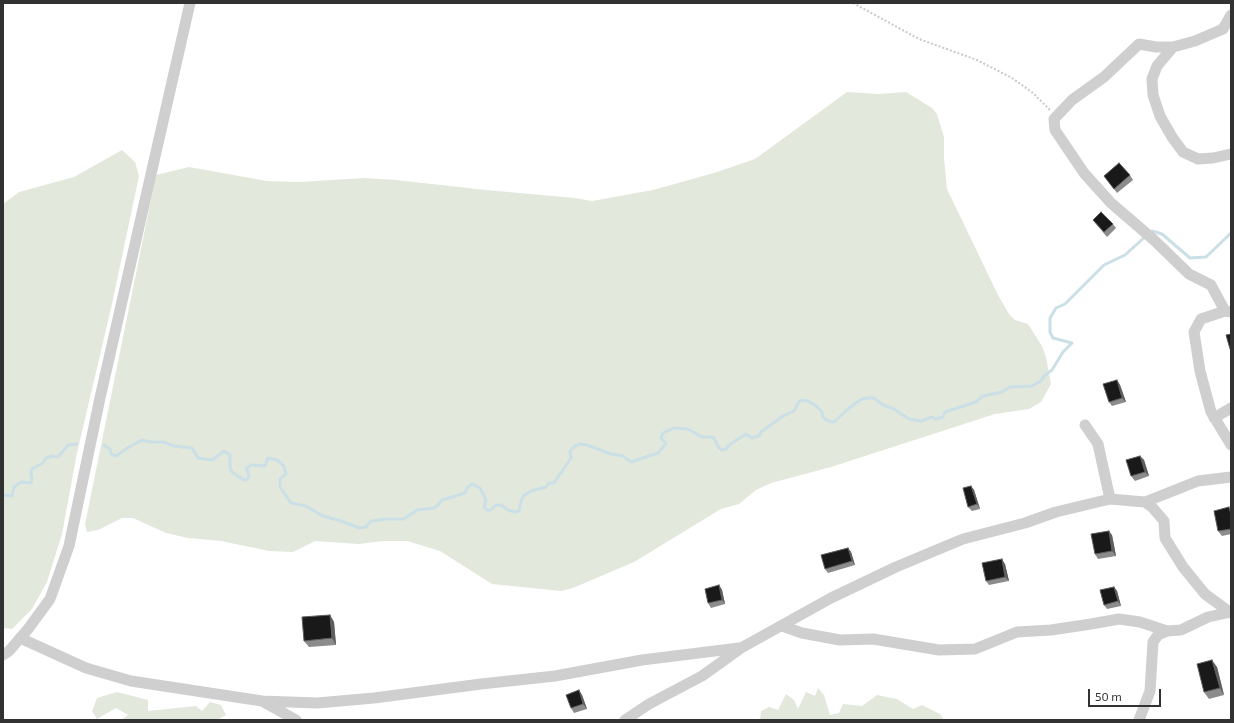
<!DOCTYPE html>
<html>
<head>
<meta charset="utf-8">
<style>
  body { margin:0 }
  #map { position:relative; width:1234px; height:723px; overflow:hidden; background:#fff; font-family:"Exo 2",sans-serif }
  canvas { display:block }
  .frame { position:absolute; inset:0; border:4px solid #323232; pointer-events:none }
  .scale { position:absolute; left:1088px; top:689px; width:73px; height:18px; box-sizing:border-box; border:2px solid #323232; border-top:0; padding-left:5px; font-size:12px; line-height:14px; white-space:nowrap; color:#323232; -webkit-text-stroke:3px #fff; paint-order:stroke }
</style>
</head>
<body>
<div id="map">
<canvas width="1234" height="723"></canvas>
<div class="frame"></div>
<div class="scale">50 m</div>
</div>
<script>
const c = document.querySelector('canvas').getContext('2d');
c.lineJoin = 'round';
function paint(path, color) { c.fillStyle = color; c.fill(path, 'evenodd'); }
const poly = rows => new Path2D(rows.map(r => 'M' + r).join(''));
function trace(path, color, width, dash) { c.strokeStyle = color; c.lineWidth = width; c.lineCap = dash ? 'butt' : 'round'; c.setLineDash(dash || []); c.stroke(path); }
paint(poly([
  [847,92,878,94,906,92,932,108,937,114,944,137,944,158,947,189,998,295,1009,314,1015,320,1028,324,1042,346,1046,357,1051,384,1041,402,1029,409,995,414,831,467,771,483,756,490,739,504,721,509,634,562,573,588,561,591,492,584,440,551,407,541,384,541,359,544,315,541,293,552,269,551,221,541,188,538,166,533,133,518,122,518,98,530,87,532,85,524,156,175,189,167,267,181,299,182,364,178,396,180,486,190,575,198,592,201,653,190,714,173,755,159],
  [122,150,135,162,139,176,112,304,77,453,62,534,47,582,32,609,12,629,3,628,3,204,19,192,74,177],
  [818,688,824,695,830,715,839,713,843,704,862,706,877,695,897,699,913,709,922,705,940,714,944,720,760,720,761,711,769,707,778,710,786,694,794,700,798,709,806,692,815,696],
  [117,692,148,700,148,711,196,706,202,711,210,702,221,705,226,715,217,720,121,720,128,715,116,708,97,719,92,711,97,698]
]), '#e3e8dc');
trace(poly([
  [1150,233,1152,231,1162,234,1190,258,1206,257,1231,233],
  [104,445,110,449,111,454,116,456,129,447,142,440,151,442,163,442,174,446,192,448,198,458,212,460,224,451,230,455,230,467,232,472,242,479,246,480,249,477,248,472,246,469,251,465,265,466,268,458,277,460,284,466,286,474,280,479,280,487,291,503,306,506,323,516,341,521,359,528,366,527,371,521,386,519,404,519,417,510,434,508,438,505,442,500,465,493,467,488,472,484,480,488,485,498,486,502,484,507,487,510,491,510,496,505,501,505,508,510,515,512,519,511,521,502,523,496,531,491,546,487,549,483,554,483,571,458,570,451,575,446,580,444,587,445,611,454,623,456,631,462,658,453,666,443,661,438,663,433,674,428,688,429,702,437,713,437,719,448,722,450,726,449,729,445,746,434,752,438,759,436,761,432,783,416,794,411,799,402,802,400,808,401,815,405,822,412,823,417,828,421,834,422,848,409,860,400,866,398,874,398,883,405,894,409,909,419,921,421,932,417,936,419,943,417,945,412,976,402,983,396,1002,392,1010,387,1032,386,1041,381,1044,376,1052,370,1063,352,1072,343,1053,338,1050,332,1050,318,1056,308,1065,304,1104,265,1125,255,1146,236],
  [3,495,12,496,14,487,21,482,31,483,32,480,31,474,32,469,43,463,46,458,52,456,58,457,68,445,77,444]
]), '#cbdfe6', 3);
trace(poly([
  [853,3,919,39,977,60,1012,78,1033,93,1050,110]
]), '#c9c9c9', 2, [2, 2]);
trace(poly([
  [1231,15,1223,29,1195,41,1173,47,1156,47,1139,44,1104,77,1072,100,1054,119,1055,130,1084,173,1111,203,1154,240,1189,274,1211,285,1225,311,1231,312],
  [1173,47,1157,66,1152,79,1153,95,1160,116,1172,137,1183,152,1198,159,1213,158,1231,154],
  [1225,311,1201,319,1194,332,1200,371,1211,412,1231,445],
  [1214,418,1231,408],
  [1085,425,1098,444,1110,499],
  [1145,502,1152,507,1164,521,1165,538,1183,567,1205,594,1231,613],
  [782,626,802,633,840,640,873,639,939,650,975,649,1017,632,1051,630,1091,624,1119,619,1140,622,1167,631],
  [20,638,86,668,131,681,262,701,296,720],
  [3,655,9,651,28,629,50,599,69,546,100,398,190,3],
  [262,701,317,703,374,698,481,684,555,676,642,660,739,648],
  [625,720,649,704,702,676,741,648,831,598,896,567,963,539,1025,523,1056,512,1110,499,1145,502,1198,481,1231,477],
  [1139,720,1150,691,1153,642,1158,635,1167,631,1181,630,1208,617,1231,612]
]), '#cfcfcf', 11);
paint(poly([
  [1130,175,1133,180,1117,193,1104,176],
  [1093,220,1113,224,1116,228,1107,237,1096,224],
  [1117,380,1120,385,1126,402,1112,406,1109,402],
  [1140,456,1144,460,1149,476,1135,481,1131,476],
  [971,486,974,490,980,509,972,511,968,507],
  [1231,510,1231,534,1222,536,1218,531],
  [1112,535,1116,556,1098,559,1095,554],
  [848,548,851,552,855,565,828,573,825,569],
  [1005,564,1009,581,989,585,986,581],
  [719,585,722,590,725,604,711,608,708,603],
  [1114,587,1117,591,1121,606,1107,609,1104,605],
  [330,615,334,622,336,645,309,647,304,641],
  [1217,667,1224,695,1209,699,1204,692],
  [579,690,582,695,587,709,574,713,571,708]
]), '#8c8c8c');
paint(poly([
  [1117,380,1120,385,1126,402,1122,398],
  [1140,456,1144,460,1149,476,1145,472],
  [971,486,974,490,980,509,977,504],
  [1109,531,1112,535,1116,556,1112,551],
  [848,548,851,552,855,565,852,561],
  [1002,559,1005,564,1009,581,1005,577],
  [719,585,722,590,725,604,722,600],
  [1114,587,1117,591,1121,606,1118,601],
  [330,615,334,622,336,645,332,638],
  [1212,660,1217,667,1224,695,1220,688],
  [579,690,582,695,587,709,583,704]
]), '#5e5e5e');
const building = poly([
  [1119,163,1130,175,1114,189,1104,176,1119,163],
  [1101,212,1113,224,1104,232,1093,220,1101,212],
  [1231,334,1231,349,1230,349,1226,335,1231,334],
  [1117,380,1122,398,1109,402,1103,384,1117,380],
  [1140,456,1145,472,1131,476,1126,460,1140,456],
  [971,486,977,504,968,507,963,488,971,486],
  [1229,507,1231,515,1231,529,1218,531,1214,511,1229,507],
  [1109,531,1112,551,1095,554,1091,534,1109,531],
  [848,548,852,561,825,569,821,555,848,548],
  [1002,559,1005,577,986,581,982,563,1002,559],
  [719,585,722,600,708,603,705,589,719,585],
  [1114,587,1118,601,1104,605,1100,590,1114,587],
  [330,615,332,638,304,641,302,617,330,615],
  [1212,660,1220,688,1204,692,1197,664,1212,660],
  [579,690,583,704,571,708,566,695,579,690]
]);
paint(building, '#191919');
trace(building, '#5e5e5e', 1);
</script>
</body>
</html>
